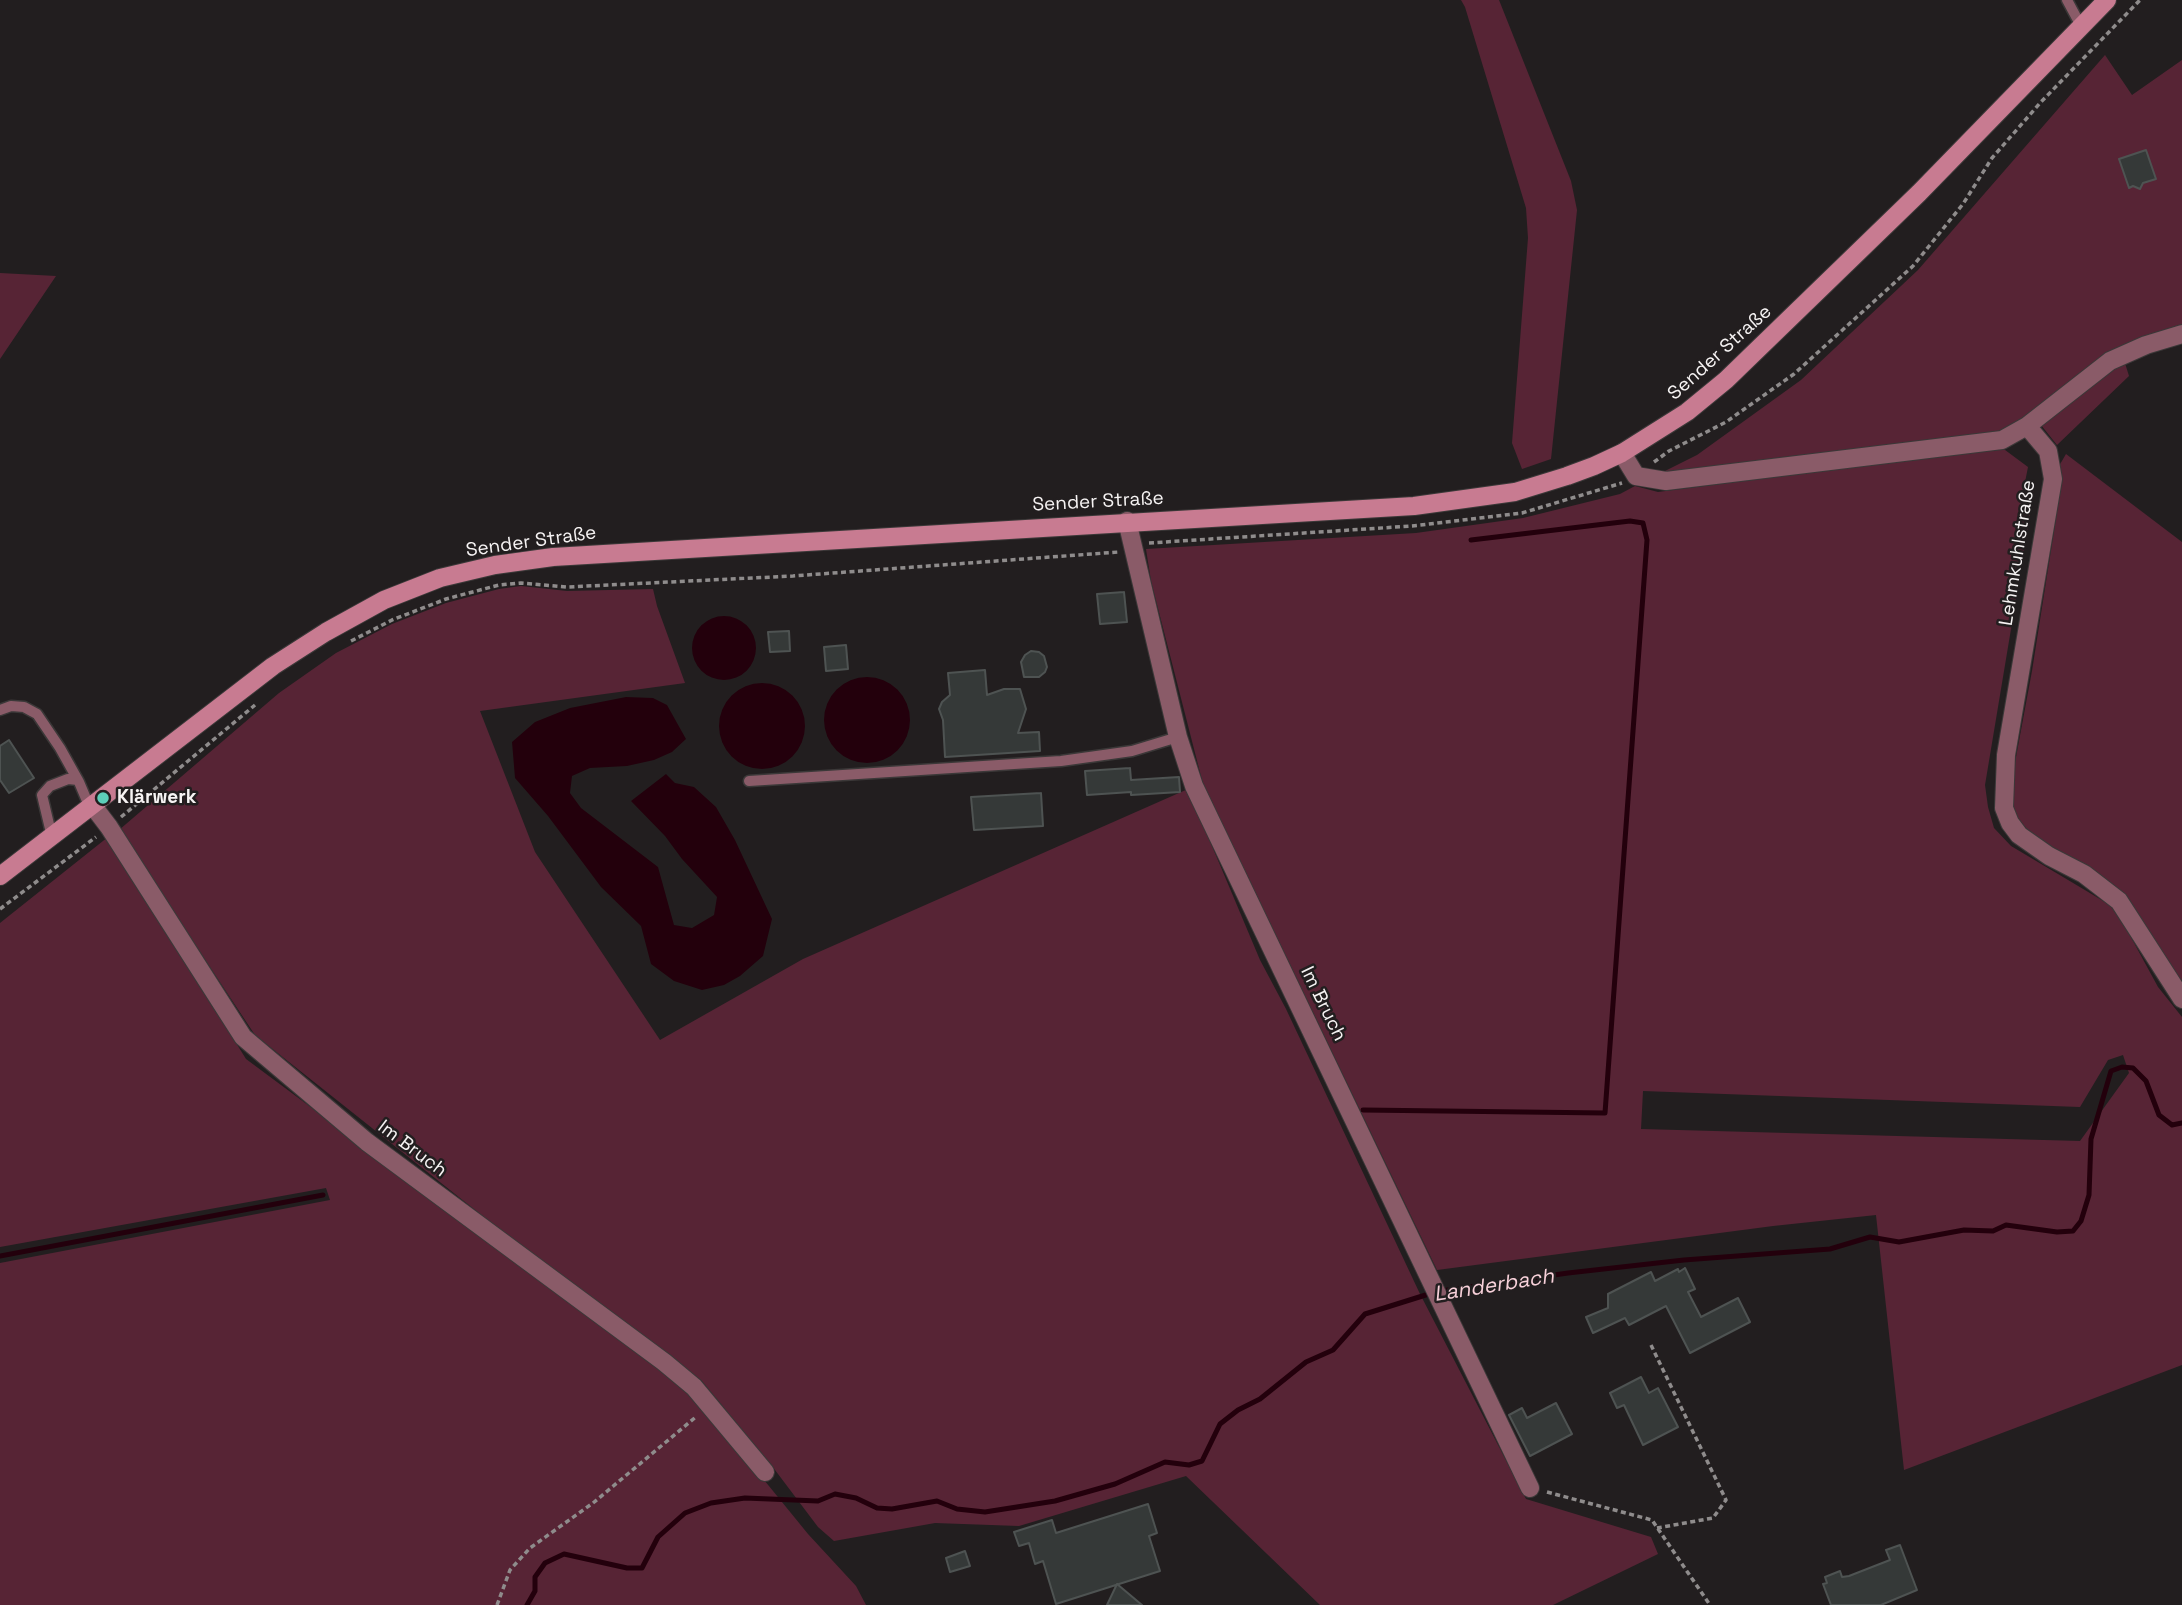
<!DOCTYPE html>
<html>
<head>
<meta charset="utf-8">
<style>
  body { margin:0 }
  canvas { display:block; background:#221e1f }
</style>
</head>
<body>
<canvas width="2182" height="1605"></canvas>
<script>
const c = document.querySelector('canvas').getContext('2d');
c.lineJoin = 'round';
function paint(path, color) { c.fillStyle = color; c.fill(path, 'evenodd'); }
const poly = rows => new Path2D(rows.map(r => 'M' + r).join(''));
function trace(path, color, width, dash) { c.strokeStyle = color; c.lineWidth = width; c.lineCap = dash ? 'butt' : 'round'; c.setLineDash(dash || []); c.stroke(path); }
function write(font, color, halo, rows, align = 'center') {
  c.font = font + ' "Space Grotesk",sans-serif'; c.lineWidth = 5; c.setLineDash([]); c.textBaseline = 'middle'; c.strokeStyle = halo; c.fillStyle = color; for (const [text, x, y, turn = 0] of rows) {
    c.save(); c.translate(x, y); c.rotate((+turn || 0) * Math.PI / 180); c.textAlign = isNaN(turn) ? turn : align; if (halo) c.strokeText(text, 0, 0); c.fillText(text, 0, 0); c.restore();
  }
}
paint(poly([
  [1461,0,1499,0,1571,181,1577,210,1551,459,1522,469,1512,443,1528,238,1526,208,1465,7],
  [2105,55,2132,95,2182,60,2182,326,2107,352,2022,421,1999,432,1661,473,1697,455,1801,380,1918,270],
  [0,273,56,276,0,359],
  [2124,360,2129,376,2057,445,2041,425],
  [2001,447,2028,467,2025,482,2035,485,1985,785,1988,807,1994,828,2011,846,2115,908,2158,987,2182,1017,2182,1365,1904,1470,1876,1215,1773,1226,1437,1270,1203,784,1151,581,1146,549,1416,533,1523,518,1620,494,1635,486,1658,492],
  [2123,1055,2129,1073,2080,1141,1641,1129,1643,1091,2080,1107,2108,1060],
  [2066,454,2182,542,2182,992,2091,870,2051,847,2028,830,2019,820,2013,805,2011,784,2032,671,2062,480,2059,466],
  [521,586,567,591,653,589,657,606,685,683,480,711,535,852,660,1040,803,959,1188,789,1260,960,1286,1009,1420,1294,1526,1499,1651,1537,1658,1554,1553,1605,1320,1605,1186,1476,1019,1526,935,1523,834,1541,818,1527,772,1466,701,1380,577,1291,255,1035,119,830,279,693,336,653,392,624,446,603,499,589],
  [108,837,246,1059,690,1389,808,1534,856,1586,866,1605,0,1605,0,1263,330,1200,326,1188,0,1247,0,923]
]), '#572435');
paint(poly([
  '692 648a32 32 0 1 1 64 0a32 32 0 1 1-64 0Z',
  '824 720a43 43 0 1 1 86 0a43 43 0 1 1-86 0Z',
  '719 726a43 43 0 1 1 86 0a43 43 0 1 1-86 0Z',
  [626,697,653,698,667,705,686,739,672,752,654,760,627,766,590,768,572,776,570,793,581,808,658,867,674,925,692,928,714,915,717,897,682,859,665,836,631,801,666,774,675,783,694,787,716,807,735,840,772,919,763,956,740,976,724,985,702,990,674,981,651,964,641,926,601,887,548,816,515,778,512,742,535,722,570,708]
]), '#23000c');
trace(poly([
  [1363,1110,1605,1113,1647,540,1643,523,1630,521,1471,540],
  [0,1256,323,1195],
  [1441,1291,1568,1273,1684,1260,1830,1249,1870,1237,1899,1242,1964,1230,1993,1231,2006,1225,2057,1232,2073,1231,2081,1221,2089,1195,2091,1139,2111,1071,2122,1067,2133,1068,2146,1081,2159,1115,2172,1125,2182,1123],
  [527,1605,535,1591,535,1577,545,1563,564,1554,627,1568,642,1568,658,1537,685,1513,711,1503,745,1498,818,1501,835,1494,856,1498,877,1508,892,1509,937,1501,957,1509,985,1512,1055,1501,1115,1484,1165,1462,1189,1465,1202,1461,1220,1424,1238,1410,1260,1399,1306,1362,1333,1350,1365,1314,1432,1293]
]), '#23000c', 5);
const building = poly([
  [2146,150,2156,179,2143,183,2140,189,2133,186,2129,188,2119,159,2146,150],
  [1124,592,1127,622,1100,624,1097,594,1124,592],
  [789,631,790,651,770,652,768,632,789,631],
  [846,645,848,669,826,671,824,647,846,645],
  [1031,651,1039,652,1044,656,1047,667,1045,672,1039,677,1024,677,1021,662,1025,655,1031,651],
  [985,670,987,695,1004,689,1020,689,1026,709,1018,733,1039,732,1040,751,945,757,943,720,939,709,942,702,950,695,948,673,985,670],
  [9,740,34,778,9,793,0,780,0,746,9,740],
  [1130,768,1131,780,1179,777,1180,792,1131,795,1131,792,1087,795,1085,771,1130,768],
  [1041,793,1043,826,974,830,971,797,1041,793],
  [1685,1268,1695,1289,1688,1292,1701,1317,1738,1298,1750,1322,1690,1353,1666,1306,1629,1325,1625,1318,1593,1333,1586,1317,1608,1308,1608,1294,1651,1272,1655,1281,1678,1269,1679,1272,1685,1268],
  [1641,1377,1649,1393,1658,1388,1678,1427,1643,1445,1624,1405,1617,1408,1610,1393,1641,1377],
  [1556,1403,1572,1434,1530,1456,1509,1415,1522,1408,1527,1418,1556,1403],
  [1148,1504,1157,1533,1149,1536,1160,1571,1056,1604,1043,1561,1035,1564,1029,1543,1019,1546,1014,1532,1052,1520,1056,1533,1148,1504],
  [1900,1545,1917,1590,1881,1605,1831,1605,1823,1584,1827,1583,1825,1577,1840,1571,1842,1577,1849,1576,1890,1560,1886,1550,1900,1545],
  [965,1551,970,1566,950,1572,946,1558,965,1551],
  [1117,1584,1142,1605,1107,1605,1117,1584]
]);
paint(building, '#353938');
trace(building, '#4e5352', 2);
const service = poly([
  [2067,0,2081,26],
  [0,710,11,706,24,707,37,714,60,748,79,782,90,808],
  [749,781,1061,761,1132,751,1178,737],
  [52,837,42,795,50,786,68,779,78,780]
]);
const minor = poly([
  [2027,426,2048,451,2053,479,2006,755,2004,808,2010,823,2019,835,2049,856,2084,874,2119,901,2182,999],
  [1622,453,1636,476,1666,481,2002,440,2027,426,2110,361,2146,345,2182,334],
  [1127,521,1178,737,1194,786,1530,1488],
  [93,806,109,827,243,1037,367,1142,664,1362,694,1387,765,1472]
]);
const secondary = poly([
  [0,876,273,666,326,632,384,600,440,578,495,565,553,557,1414,506,1515,492,1567,476,1594,466,1622,453,1687,412,1726,380,1919,193,2107,0]
]);
trace(service, '#3b3838', 13);
trace(minor, '#3b3838', 20);
trace(secondary, '#3b3838', 20);
trace(poly([
  [1654,462,1669,451,1726,422,1794,374,1913,266,1963,204,1992,158,2041,102,2140,0],
  [1149,543,1412,526,1522,513,1622,483],
  [351,641,392,620,446,599,499,585,521,583,567,587,793,576,1119,552],
  [121,817,255,705],
  [0,909,96,837],
  [1651,1345,1726,1500,1713,1518,1657,1528],
  [1547,1492,1652,1520,1710,1605],
  [497,1605,510,1570,530,1548,593,1503,697,1416]
]), '#8f8c8c', 3.5, [5, 3.5]);
trace(service, '#8a5b68', 10);
trace(minor, '#8a5b68', 18);
trace(secondary, '#c87b91', 18);
for (const [x, y, r, color] of [
  [103,798,7,"#5dceb9"]
]) { const dot = new Path2D(); dot.arc(x, y, r, 0, 2 * Math.PI); c.fillStyle = color; c.fill(dot); trace(dot, '#221e1f', 2.5); }
write('19px', '#f6f3f3', '#221e1f', [
  ["Sender Straße",1720,353,-42],
  ["Sender Straße",1098,502,-3],
  ["Sender Straße",531,542,-8],
  ["Lehmkuhlstraße",2018,553,-81],
  ["Im Bruch",1323,1004,64],
  ["Im Bruch",412,1149,37]
]);
write('bold 19px', '#f6f3f3', '#221e1f', [
  ["Klärwerk",117,798]
], 'left');
write('italic 21px', '#f8d1da', '#221e1f', [
  ["Landerbach",1494,1286,-9]
]);
</script>
</body>
</html>
